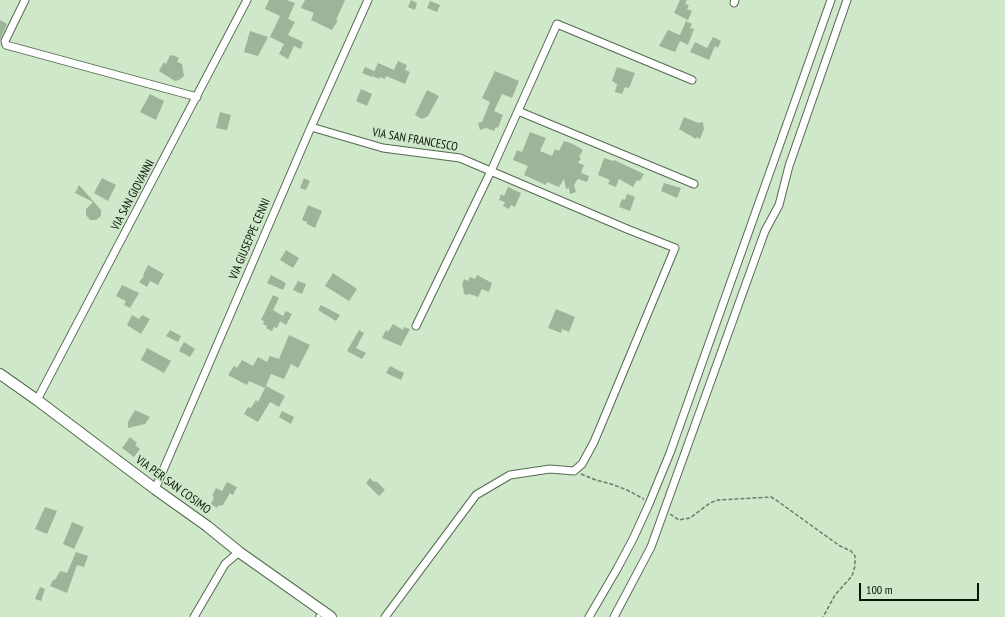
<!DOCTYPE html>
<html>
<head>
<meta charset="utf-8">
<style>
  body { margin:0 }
  #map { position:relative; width:1005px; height:617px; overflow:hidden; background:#cfe8ca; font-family:"PT Sans Narrow",sans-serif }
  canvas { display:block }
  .scale { position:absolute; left:859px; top:583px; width:120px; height:18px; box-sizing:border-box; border:2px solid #0a1308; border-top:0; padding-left:5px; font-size:12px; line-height:14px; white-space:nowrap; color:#0a1308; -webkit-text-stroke:3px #cfe8ca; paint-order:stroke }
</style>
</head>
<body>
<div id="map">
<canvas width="1005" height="617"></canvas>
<div class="scale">100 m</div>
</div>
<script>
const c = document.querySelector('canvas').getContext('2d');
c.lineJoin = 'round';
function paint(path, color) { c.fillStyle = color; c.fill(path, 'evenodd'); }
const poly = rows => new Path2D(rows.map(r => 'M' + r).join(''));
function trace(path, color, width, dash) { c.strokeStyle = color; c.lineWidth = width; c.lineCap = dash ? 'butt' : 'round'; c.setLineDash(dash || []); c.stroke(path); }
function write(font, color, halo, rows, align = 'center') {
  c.font = font + ' "PT Sans Narrow",sans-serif'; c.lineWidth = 3; c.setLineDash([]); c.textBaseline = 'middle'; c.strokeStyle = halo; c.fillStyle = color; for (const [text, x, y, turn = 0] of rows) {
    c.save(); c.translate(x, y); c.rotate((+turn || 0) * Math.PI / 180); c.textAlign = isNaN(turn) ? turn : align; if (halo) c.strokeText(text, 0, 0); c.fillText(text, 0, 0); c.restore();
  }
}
paint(poly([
  [269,0,287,0,295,3,288,19,295,22,288,35,303,42,301,49,294,46,288,59,279,54,284,44,270,37,280,16,265,9],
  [305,0,345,0,336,20,338,20,332,30,311,20,314,13,301,8],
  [411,0,417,3,415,10,408,7],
  [680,0,687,0,685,4,689,5,687,9,692,11,688,20,674,13],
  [430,1,440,5,437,12,427,8],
  [0,20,7,24,0,40],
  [686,21,692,24,690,28,694,29,688,45,680,41,675,52,659,46,668,30,680,35],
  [250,31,268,37,258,56,244,52],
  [713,37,721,41,718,48,715,46,709,60,690,52,695,42,707,48],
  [170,55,172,56,173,55,179,58,177,62,182,64,184,76,179,80,175,81,159,71,164,62,166,64],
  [398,61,407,65,405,70,410,72,405,84,386,76,385,79,380,77,379,79,372,76,378,63,394,70],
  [365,67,374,71,372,77,362,73],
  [617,67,635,73,629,88,625,87,622,94,615,92,617,84,612,81],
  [495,71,519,81,512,98,502,94,494,111,503,115,498,128,496,127,494,131,486,128,480,130,478,123,482,122,490,102,482,98],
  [361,89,372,94,367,106,356,101],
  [427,90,439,96,428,116,422,119,415,115],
  [150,94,164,101,156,120,140,112],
  [220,112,231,115,227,130,216,128],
  [684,117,698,123,703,122,704,129,700,139,697,137,696,139,679,129],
  [530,132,546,138,540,151,552,156,555,149,559,151,564,141,573,144,583,150,579,157,581,158,578,163,584,165,581,173,589,176,587,182,578,179,574,185,576,192,570,194,569,188,566,189,564,179,559,187,547,182,546,185,524,175,528,166,513,160,517,150,522,152],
  [604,158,613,161,614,160,644,174,640,181,637,180,633,187,619,179,616,187,608,184,610,180,598,175],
  [102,178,116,185,108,201,94,193],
  [304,178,310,181,306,190,300,188],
  [664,183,681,188,677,198,661,191],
  [79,185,101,210,101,216,96,220,90,220,86,215,86,209,93,202,75,193],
  [508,187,521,193,515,207,511,205,509,209,503,206,505,202,499,200,501,194,504,196],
  [627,194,635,197,630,211,619,207,622,199,625,200],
  [308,205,322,211,315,228,307,224,307,222,302,220],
  [286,250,299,258,293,268,280,260],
  [148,265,164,274,158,285,150,281,147,287,139,282,144,276,143,275],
  [333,273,357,289,349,301,325,286],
  [271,275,286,283,283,290,267,283],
  [477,275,492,283,489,292,482,289,478,297,470,294,465,295,464,293,463,287,462,286,464,279,468,281,470,277,475,279],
  [298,281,306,284,302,294,293,290],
  [122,285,139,293,130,308,124,305,126,301,116,296],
  [273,295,279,298,273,310,283,316,286,311,292,314,286,325,280,321,277,328,274,327,272,331,266,328,267,326,263,324,264,321,261,320],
  [321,305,340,315,336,321,318,310],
  [556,309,575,317,569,332,562,329,561,333,548,328],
  [132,315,139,319,142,315,150,319,141,334,127,325],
  [393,324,403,330,404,327,410,329,401,346,382,338,386,330,388,332],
  [170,330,181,336,178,342,166,336],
  [359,330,364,333,356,348,366,353,362,359,347,351],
  [289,335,310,345,298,368,291,364,284,379,271,374,265,388,249,381,247,385,228,375,234,366,237,368,242,360,253,366,258,357,267,362,270,356,279,359],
  [184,342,195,349,190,357,179,351],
  [147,348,171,361,164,373,141,360],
  [390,366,404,373,401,380,386,373],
  [266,386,285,396,279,407,270,402,258,422,244,414,248,407,251,408,256,400,258,402],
  [135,410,150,417,145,424,128,428,128,422],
  [282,411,294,417,291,424,279,417],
  [130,437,137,443,135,445,140,449,134,457,122,448],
  [370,478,374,482,376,481,385,490,379,496,366,483],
  [227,482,237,487,233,495,230,493,223,505,218,506,217,508,211,504,214,497,212,496,216,488,222,491],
  [45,507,57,511,47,534,35,529],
  [72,522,84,527,74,549,63,544],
  [76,552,88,556,84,567,77,565,67,593,50,586,53,580,55,580,60,571,67,573],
  [40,587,45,589,41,601,35,599]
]), '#9cb497');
const lane = poly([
  [318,616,319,617]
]);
const street = poly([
  [25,0,5,41,6,45,197,97],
  [734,3,735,0],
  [518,111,694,184],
  [311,127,383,148,460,158,627,229,675,248,594,442,582,464,574,471,550,469,510,475,476,495,385,617],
  [416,326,491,171,557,24,692,80],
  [37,400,247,0],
  [155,489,311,127,368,0],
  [194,617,225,564,239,552],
  [589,617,617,569,633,539,649,504,670,453,831,0],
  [614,617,651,547,765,231,779,205,789,166,847,0]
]);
const secondary = poly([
  [0,374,37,400,155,489,207,526,239,552,331,617]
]);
trace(lane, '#546a4f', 5.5);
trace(street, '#546a4f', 9);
trace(secondary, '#546a4f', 12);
trace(poly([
  [581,474,596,480,611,484,627,490,644,499],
  [670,514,679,520,690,518,710,503,718,500,771,497,776,500,840,546,851,551,855,556,855,566,852,576,835,595,823,617]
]), '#6b7c67', 1.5, [4, 2]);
trace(lane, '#fff', 3.5);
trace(street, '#fff', 7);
trace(secondary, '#fff', 10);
write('12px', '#0a1308', '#cfe8ca', [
  ["VIA SAN FRANCESCO",415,140,10],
  ["VIA SAN GIOVANNI",133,195,-62],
  ["VIA GIUSEPPE CENNI",250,239,-67],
  ["VIA PER SAN COSIMO",173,485,36]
]);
</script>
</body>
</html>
